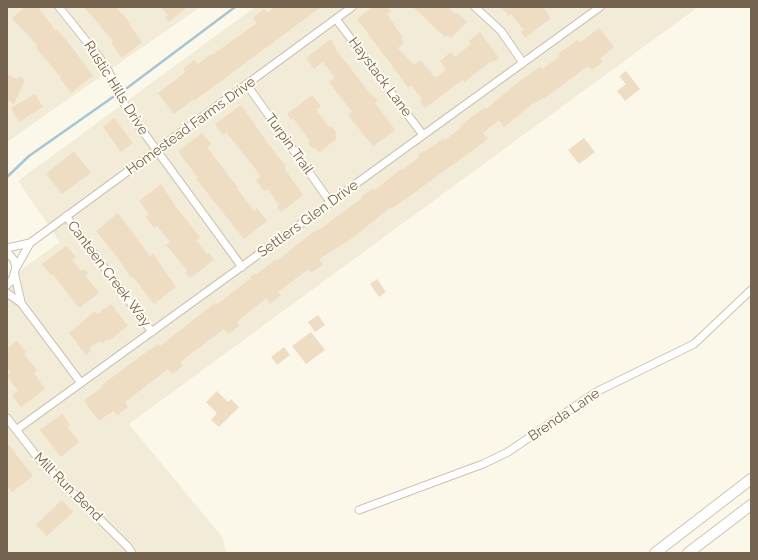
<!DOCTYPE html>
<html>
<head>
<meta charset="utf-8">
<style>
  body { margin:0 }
  #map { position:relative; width:758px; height:560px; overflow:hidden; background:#fbf8ea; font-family:Raleway,sans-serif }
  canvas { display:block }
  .frame { position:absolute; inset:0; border:8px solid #74634e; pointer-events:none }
</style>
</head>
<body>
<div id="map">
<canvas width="758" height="560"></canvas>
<div class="frame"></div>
</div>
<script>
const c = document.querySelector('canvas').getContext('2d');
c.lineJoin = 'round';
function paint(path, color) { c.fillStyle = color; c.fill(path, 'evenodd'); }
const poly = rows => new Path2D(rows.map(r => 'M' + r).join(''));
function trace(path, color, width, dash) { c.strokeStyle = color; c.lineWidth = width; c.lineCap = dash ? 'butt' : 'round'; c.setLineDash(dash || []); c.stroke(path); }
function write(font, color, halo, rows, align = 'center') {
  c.font = font + ' Raleway,sans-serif'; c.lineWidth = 4; c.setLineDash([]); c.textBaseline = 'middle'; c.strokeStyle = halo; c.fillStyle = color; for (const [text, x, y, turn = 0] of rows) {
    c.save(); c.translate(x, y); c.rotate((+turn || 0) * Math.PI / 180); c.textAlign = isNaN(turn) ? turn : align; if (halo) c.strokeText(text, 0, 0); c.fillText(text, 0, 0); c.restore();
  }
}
paint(poly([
  [7,7,200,7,7,142],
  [255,7,698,7,129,424,223,538,226,553,7,553,7,280,60,242,18,181]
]), '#f2ebd8');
trace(poly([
  [127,88,235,7],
  [7,177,29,156,113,97]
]), '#a6c5d5', 2.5);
paint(poly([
  [25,7,38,7,56,31,57,30,68,42,93,76,71,93,60,78,61,77,36,48,38,46,12,18],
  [84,7,116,7,130,23,129,24,142,42,122,58,111,43,113,41],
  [161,7,187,7,169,22,165,17,168,15],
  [275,7,321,7,194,101,193,99,174,114,158,93,186,72,183,69,194,60,198,64,211,54,212,55,257,23,253,18,264,9,267,13],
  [372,7,387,7,391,11,387,14,403,38,401,39,404,43,398,48,414,65,421,60,435,78,446,70,440,61,451,52,455,57,471,44,469,41,480,32,499,58,493,62,492,61,464,82,463,80,457,84,425,108,420,101,422,99,411,85,408,87,357,19],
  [413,7,448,7,455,14,457,12,467,22,451,38,447,35,445,37],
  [501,7,543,7,551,18,525,38,521,32,524,30,518,23,511,14,509,16],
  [599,28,614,47,600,58,603,62,592,70,588,66,546,97,531,105,504,127,499,120,483,133,488,139,407,198,392,208,391,207,351,239,319,259,323,264,311,273,309,269,295,279,278,292,281,295,270,304,266,298,237,322,239,326,228,334,224,329,180,362,183,366,172,374,168,369,125,402,128,407,117,415,113,411,99,421,84,401,103,386,102,385,149,350,158,344,160,346,215,303,216,305,251,278,250,277,256,273,257,274,276,259,277,261,304,239,318,229,319,230,362,198,361,197,373,188,375,190,402,168,403,170,419,157,418,155,423,151,424,152,444,138,445,140,461,128,460,126,485,107,486,109,521,80,541,66,543,69,559,57,558,54,569,46,577,40,579,42,585,39],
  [331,39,337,51,372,96,373,95,378,101,375,103,395,130,373,146,348,115,352,112,329,82,335,78,323,62,314,69,306,58],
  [626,71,640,89,625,101,617,91,626,84,619,76],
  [7,74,17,79,19,76,25,80,14,104,7,100],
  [35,94,43,107,19,122,11,108],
  [312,95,321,106,316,110,329,127,331,126,337,133,335,135,337,138,319,153,315,147,313,149,308,143,310,141,293,118,291,120,287,114],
  [241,105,269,145,286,166,284,168,303,195,281,212,277,207,279,205,268,189,264,191,256,180,261,176,227,133,223,135,215,124],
  [114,118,133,143,121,152,103,127],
  [202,133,211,144,207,147,238,188,237,189,254,211,257,208,267,221,244,239,201,185,196,179,198,178,178,151],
  [584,138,595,152,579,164,568,150],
  [74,151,91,173,62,194,46,174],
  [161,184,178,210,200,237,196,240,207,254,209,253,214,260,190,278,185,273,188,271,166,245,170,242,157,226,154,228,146,217,149,214,139,201],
  [118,213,150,256,153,254,176,287,154,304,133,277,131,278,118,258,96,231],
  [66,246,76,257,72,260,81,271,85,269,88,274,86,276,99,293,79,308,53,274,51,276,42,264],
  [377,279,386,292,379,297,370,284],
  [111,304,128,326,108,341,107,339,102,343,100,341,89,348,91,351,86,355,69,333,95,311,97,314],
  [318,315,325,325,315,332,308,322],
  [311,332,325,350,306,364,292,346],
  [17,341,26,352,24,354,37,370,34,373,45,389,21,407,12,395,18,391,7,376,11,372,7,368,7,349],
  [284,347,290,355,277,365,271,357],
  [217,391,228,402,231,399,239,407,219,427,211,420,217,413,206,402],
  [62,414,70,425,67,427,79,442,61,457,40,430],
  [7,443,33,476,12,492,7,486],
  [62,500,73,512,47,536,36,525]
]), '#efddc3');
const street = poly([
  [59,7,99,57,109,72,119,96,139,126,242,267],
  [475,7,501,31,523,63],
  [336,19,423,135],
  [247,85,331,203],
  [66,216,152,332],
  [7,248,30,243,352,7],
  [7,252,14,260,16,268,12,280,7,285],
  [16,268,30,243],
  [15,276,21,302],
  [7,293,21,303,81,383],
  [7,418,38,458,128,547,132,553],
  [16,430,600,7],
  [359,510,483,464,508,452,596,392,694,344,751,290]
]);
const secondary = poly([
  [655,553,751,479],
  [688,553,751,505]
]);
trace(street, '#cdc2b0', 9);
trace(secondary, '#cfc3ae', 12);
trace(street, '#fff', 7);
trace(secondary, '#fff', 10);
write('14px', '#74634e', '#fefbf0', [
  ["Haystack Lane",380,77,53],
  ["Rustic Hills Drive",116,88,58],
  ["Homestead Farms Drive",191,126,-36],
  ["Turpin Trail",289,144,54],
  ["Settlers Glen Drive",308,219,-36],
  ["Canteen Creek Way",109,274,53],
  ["Brenda Lane",564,415,-34],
  ["Mill Run Bend",68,487,45]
]);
</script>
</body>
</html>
